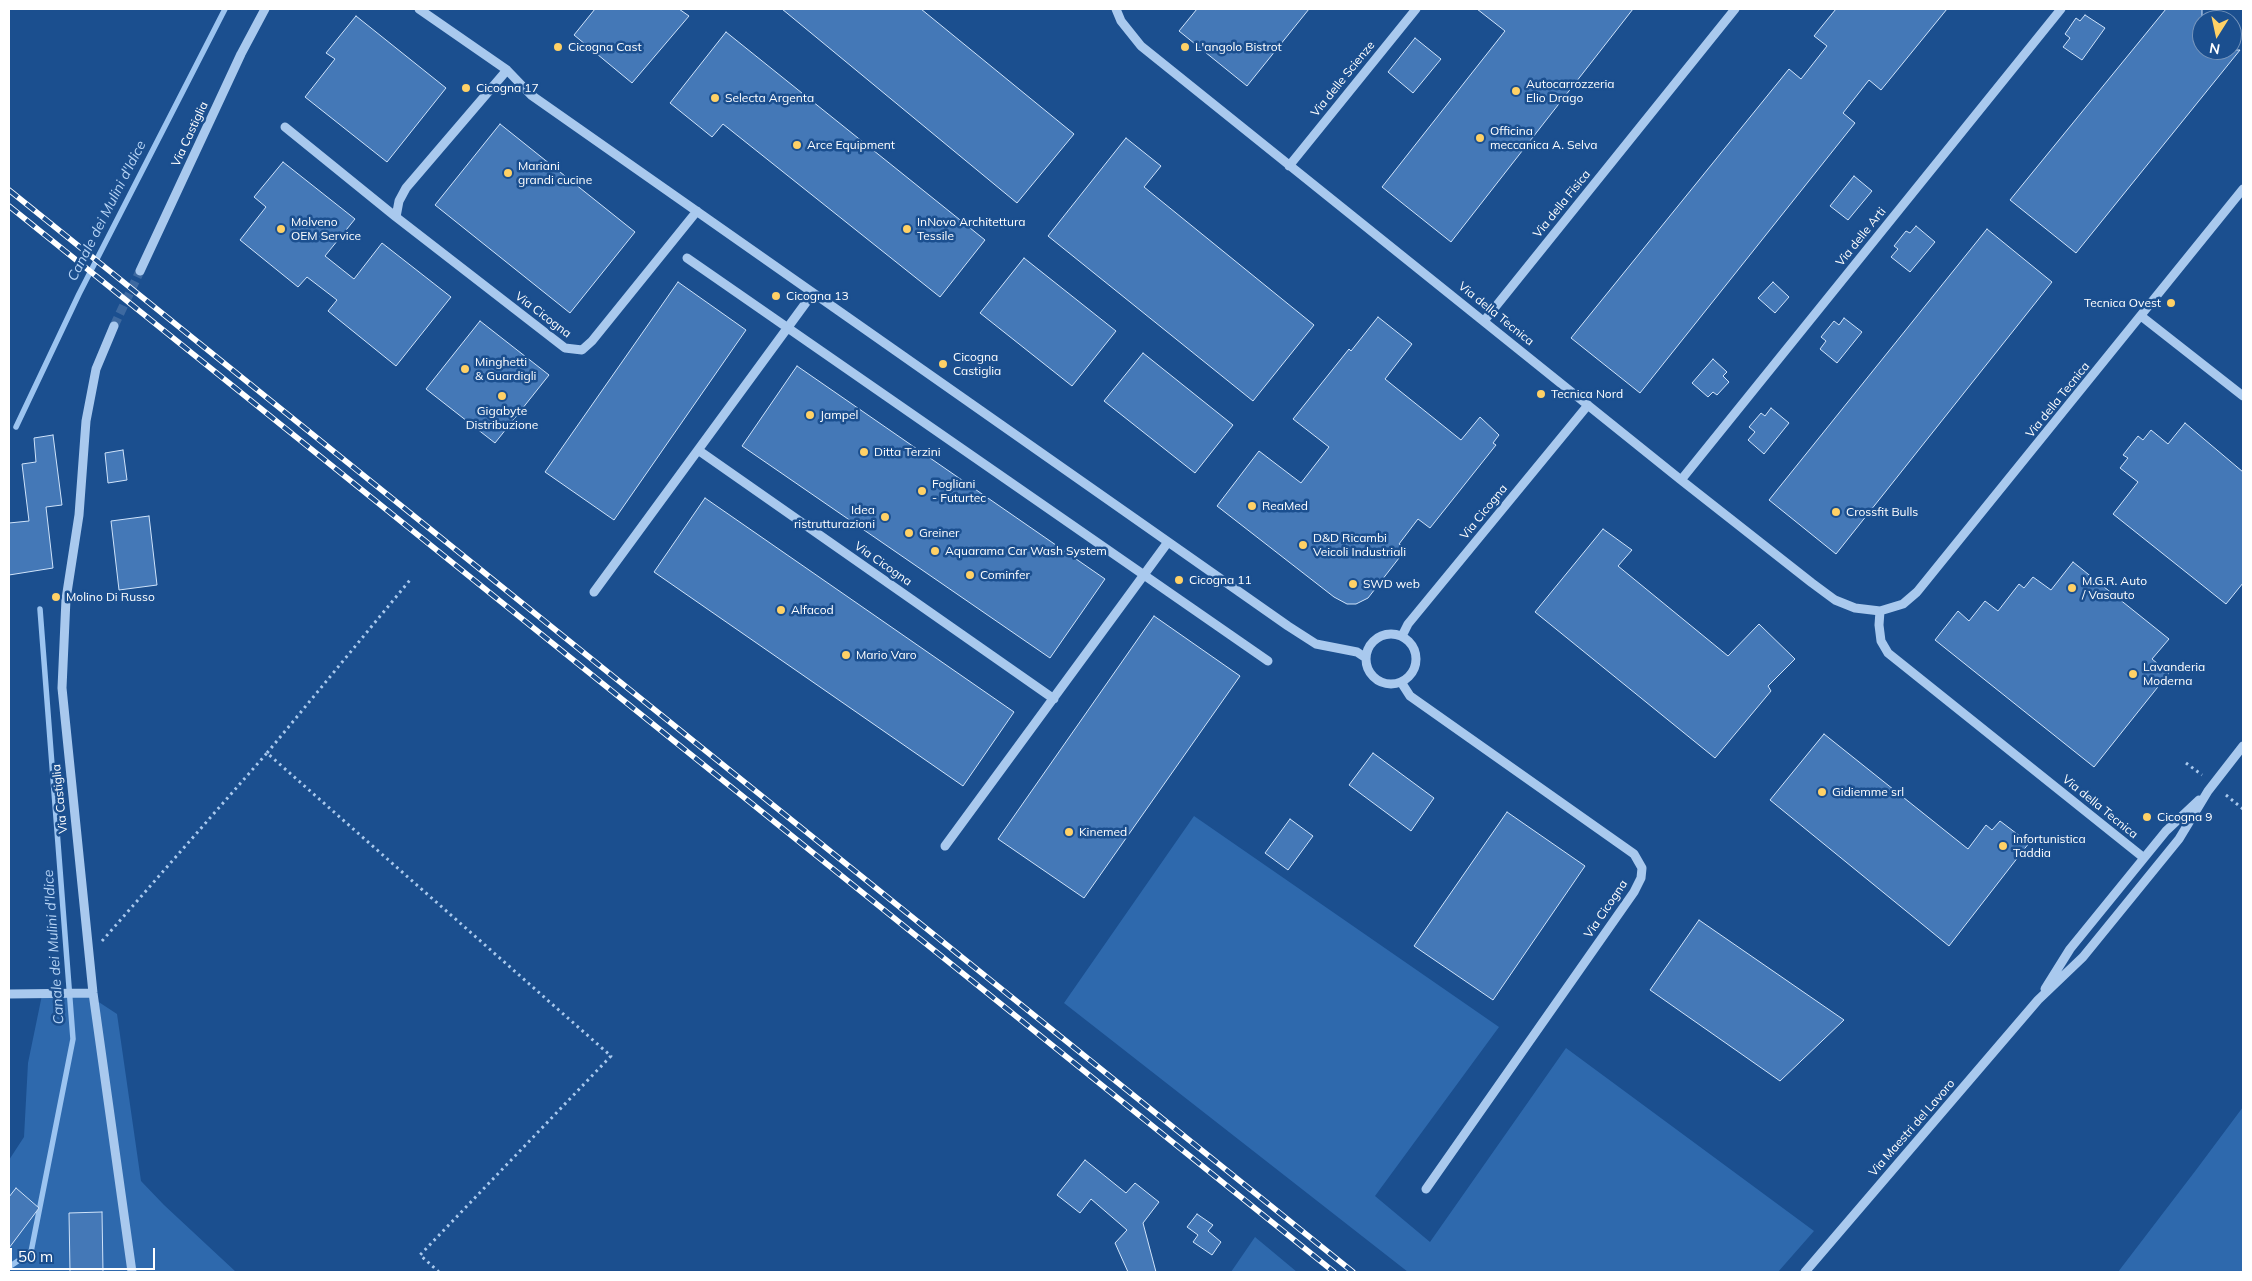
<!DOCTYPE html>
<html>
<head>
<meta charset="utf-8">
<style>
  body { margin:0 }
  #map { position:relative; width:2252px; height:1281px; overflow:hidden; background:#1b4f8f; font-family:Mulish,sans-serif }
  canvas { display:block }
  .frame { position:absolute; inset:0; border:10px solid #fff; pointer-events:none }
  .north { position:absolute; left:2192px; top:10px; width:50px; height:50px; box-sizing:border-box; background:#1b4f8f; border:1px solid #7695bc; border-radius:50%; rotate:190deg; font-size:14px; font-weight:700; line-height:20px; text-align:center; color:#fff }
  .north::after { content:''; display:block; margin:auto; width:18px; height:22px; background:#ffd166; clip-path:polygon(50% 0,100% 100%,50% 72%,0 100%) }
  .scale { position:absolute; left:10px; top:1248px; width:145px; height:22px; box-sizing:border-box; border:2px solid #fff; border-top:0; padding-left:6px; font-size:15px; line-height:18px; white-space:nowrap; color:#fff; -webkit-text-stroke:4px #1b4f8f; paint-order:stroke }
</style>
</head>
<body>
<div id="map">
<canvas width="2252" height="1281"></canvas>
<div class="frame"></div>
<div class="north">N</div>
<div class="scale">50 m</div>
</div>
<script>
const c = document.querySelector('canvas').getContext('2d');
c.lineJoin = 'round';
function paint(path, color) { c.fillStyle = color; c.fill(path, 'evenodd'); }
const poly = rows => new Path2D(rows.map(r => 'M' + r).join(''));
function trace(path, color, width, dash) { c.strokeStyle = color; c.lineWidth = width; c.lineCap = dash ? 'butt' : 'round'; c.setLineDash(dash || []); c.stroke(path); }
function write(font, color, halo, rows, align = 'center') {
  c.font = font + ' Mulish,sans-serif'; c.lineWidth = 5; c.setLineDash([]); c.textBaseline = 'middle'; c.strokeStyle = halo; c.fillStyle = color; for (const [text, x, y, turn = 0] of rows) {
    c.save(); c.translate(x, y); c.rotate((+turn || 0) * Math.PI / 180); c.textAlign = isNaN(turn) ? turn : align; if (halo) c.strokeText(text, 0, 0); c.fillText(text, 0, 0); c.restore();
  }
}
paint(poly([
  [1194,816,1499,1027,1375,1196,1430,1242,1566,1048,1814,1231,1778,1272,1408,1272,1064,1003],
  [82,991,117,1014,141,1181,164,1205,236,1272,9,1272,9,1160,24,1137,28,1063,42,995],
  [2243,1107,2243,1272,2118,1272,2196,1170],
  [1255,1237,1297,1272,1231,1272]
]), '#2e69ad');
trace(poly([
  [16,427,79,294,225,9],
  [9,1267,31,1252,73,1039,40,609]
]), '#9cc4f0', 5.5);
const building = poly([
  [595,9,679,9,689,16,632,83,574,35,595,9],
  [782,9,921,9,1074,134,1017,203,782,9],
  [1197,9,1309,9,1247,86,1179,31,1197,9],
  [1477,9,1633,9,1451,242,1382,187,1505,31,1477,9],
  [1836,9,1947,9,1881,90,1869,80,1843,113,1855,123,1640,393,1571,338,1789,69,1801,79,1827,46,1814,36,1836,9],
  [2166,9,2202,9,2202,50,2240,50,2076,253,2010,200,2166,9],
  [2085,15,2105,28,2082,60,2063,47,2070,38,2065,34,2076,18,2080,21,2085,15],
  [356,16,446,88,387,162,305,97,335,59,326,53,356,16],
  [726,32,985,240,940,297,723,124,712,137,670,103,726,32],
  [1415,38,1441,59,1413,93,1388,72,1415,38],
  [500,124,635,232,570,313,435,205,500,124],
  [1126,138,1161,166,1144,187,1314,325,1253,401,1048,236,1126,138],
  [283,162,355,219,325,256,354,279,382,243,451,297,396,366,328,311,337,300,307,277,298,287,240,240,266,207,254,197,283,162],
  [1854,176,1872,191,1848,220,1830,206,1854,176],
  [1916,226,1935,242,1910,272,1891,257,1898,249,1894,246,1906,231,1910,233,1916,226],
  [1987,229,2052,282,1836,554,1769,500,1987,229],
  [1024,258,1116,331,1072,386,980,313,1024,258],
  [678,282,746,330,614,520,545,472,678,282],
  [1773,282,1789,297,1775,313,1758,298,1773,282],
  [1378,317,1412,344,1385,379,1461,440,1480,417,1499,435,1493,443,1496,445,1430,528,1418,519,1399,544,1406,549,1368,598,1356,604,1347,604,1334,597,1217,506,1259,451,1301,483,1329,447,1293,419,1349,349,1351,351,1378,317],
  [1844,318,1862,332,1837,363,1820,349,1826,341,1821,337,1834,321,1839,325,1844,318],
  [480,321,549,375,495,443,426,389,480,321],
  [1143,353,1233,425,1195,473,1104,401,1143,353],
  [1713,359,1727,372,1723,376,1729,382,1717,395,1713,392,1708,397,1692,383,1713,359],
  [797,366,1105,579,1050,658,742,446,797,366],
  [1771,408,1789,423,1764,454,1748,440,1755,432,1749,427,1761,413,1765,416,1771,408],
  [2185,423,2243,472,2243,583,2226,604,2113,514,2138,482,2120,468,2128,458,2123,455,2138,436,2143,440,2151,430,2168,444,2185,423],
  [53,435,62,505,46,507,53,568,9,575,9,523,29,521,22,464,36,462,34,438,53,435],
  [123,450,127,480,108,483,105,453,123,450],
  [705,498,1014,712,963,786,654,572,705,498],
  [149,516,157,585,119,590,111,521,149,516],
  [1603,529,1632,550,1618,566,1728,656,1759,624,1795,659,1768,686,1771,691,1715,758,1535,612,1603,529],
  [2073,562,2169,639,2152,659,2169,673,2094,767,1935,640,1958,611,1969,621,1985,601,1998,611,2019,584,2024,588,2033,577,2051,590,2073,562],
  [1154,616,1240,676,1084,898,998,839,1154,616],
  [1824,734,1968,849,1986,825,1992,830,2000,821,2029,843,1949,946,1770,800,1824,734],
  [1373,753,1434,798,1411,831,1349,785,1373,753],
  [1507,812,1585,866,1493,1000,1414,946,1507,812],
  [1290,819,1313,836,1288,870,1265,853,1290,819],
  [1699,920,1844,1020,1780,1081,1650,990,1699,920],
  [1085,1160,1126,1193,1135,1183,1159,1202,1143,1223,1156,1272,1128,1272,1115,1243,1127,1230,1091,1199,1080,1213,1057,1195,1085,1160],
  [16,1188,39,1208,9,1248,9,1197,16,1188],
  [102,1212,103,1272,70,1272,69,1213,102,1212],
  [1197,1214,1213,1225,1208,1231,1221,1242,1212,1255,1193,1242,1198,1235,1187,1227,1197,1214]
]);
paint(building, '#4478b7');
trace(building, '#cfe3fa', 1);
trace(poly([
  [114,326,140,271]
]), '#3d69a0', 9, [9, 4.5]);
trace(poly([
  [267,753,410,580],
  [2186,763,2202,775],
  [2226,795,2243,809],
  [102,941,267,753,611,1056,420,1255,439,1272]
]), '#a9c9ee', 3, [2.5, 4]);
trace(poly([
  [419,9,507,70,531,95,1288,626,1316,644,1357,652,1366,658],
  [1116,9,1121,21,1141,46,1681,480,1812,583,1835,600,1855,608,1880,611,1903,604,1917,592,2243,189],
  [507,70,406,188,399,201,396,217,565,348,582,350,592,341,697,211],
  [285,127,396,217],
  [1289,166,1416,9],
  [687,258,1268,661],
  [140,271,241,54,265,9],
  [2141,316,2243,396],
  [1484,321,1735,9],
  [114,326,96,369,86,421,79,515,66,599,62,688,93,993,132,1272],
  [698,450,1054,699],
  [1681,480,2061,9],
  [594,592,813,293],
  [1880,611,1879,625,1881,641,1888,653,2144,858],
  '1366 659a25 25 0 1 1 50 0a25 25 0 1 1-50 0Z',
  [1402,636,1408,624,1588,405],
  [1401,682,1410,696,1634,854,1642,868,1641,878,1634,892,1426,1189],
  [945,846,1168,542],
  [2045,989,2070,949,2144,858,2166,831,2199,800],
  [9,994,93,993],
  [1805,1272,2038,1000,2083,957,2179,839,2208,791,2243,746]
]), '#a9c9ee', 9);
const rail = poly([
  [9,190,1353,1272],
  [9,206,1334,1272]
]);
trace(rail, '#fff', 5.5);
trace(rail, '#1b4f8f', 4, [11]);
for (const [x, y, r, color] of [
  [558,47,5,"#ffd166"],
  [1185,47,5,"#ffd166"],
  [466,88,5,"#ffd166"],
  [1516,91,5,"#ffd166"],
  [715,98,5,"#ffd166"],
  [1480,138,5,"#ffd166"],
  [797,145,5,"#ffd166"],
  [508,173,5,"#ffd166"],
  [281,229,5,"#ffd166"],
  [907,229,5,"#ffd166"],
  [776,296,5,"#ffd166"],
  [2171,303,5,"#ffd166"],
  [943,364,5,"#ffd166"],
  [465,369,5,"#ffd166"],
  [1541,394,5,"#ffd166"],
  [502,396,5,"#ffd166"],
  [810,415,5,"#ffd166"],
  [864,452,5,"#ffd166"],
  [922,491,5,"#ffd166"],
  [1252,506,5,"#ffd166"],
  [1836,512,5,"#ffd166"],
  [885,517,5,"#ffd166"],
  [909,533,5,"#ffd166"],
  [1303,545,5,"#ffd166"],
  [935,551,5,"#ffd166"],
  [970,575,5,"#ffd166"],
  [1179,580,5,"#ffd166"],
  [1353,584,5,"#ffd166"],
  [2072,588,5,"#ffd166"],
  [56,597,5,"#ffd166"],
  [781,610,5,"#ffd166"],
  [846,655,5,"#ffd166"],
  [2133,674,5,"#ffd166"],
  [1822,792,5,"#ffd166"],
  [2147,817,5,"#ffd166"],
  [1069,832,5,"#ffd166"],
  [2003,846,5,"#ffd166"]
]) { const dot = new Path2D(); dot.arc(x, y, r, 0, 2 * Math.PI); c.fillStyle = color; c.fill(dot); trace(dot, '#1b4f8f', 2); }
write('12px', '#fff', '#1b4f8f', [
  ["Cicogna Cast",568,47],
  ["L'angolo Bistrot",1195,47],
  ["Autocarrozzeria",1526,84],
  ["Elio Drago",1526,98],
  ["Cicogna 17",476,88],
  ["Selecta Argenta",725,98],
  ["Officina",1490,131],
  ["meccanica A. Selva",1490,145],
  ["Arce Equipment",807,145],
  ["Mariani",518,166],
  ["grandi cucine",518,180],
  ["Molveno",291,222],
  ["OEM Service",291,236],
  ["InNovo Architettura",917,222],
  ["Tessile",917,236],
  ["Cicogna 13",786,296],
  ["Tecnica Ovest",2161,303,"right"],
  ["Cicogna",953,357],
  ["Castiglia",953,371],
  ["Minghetti",475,362],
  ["& Guardigli",475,376],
  ["Tecnica Nord",1551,394],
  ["Gigabyte",502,411,"center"],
  ["Distribuzione",502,425,"center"],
  ["Jampel",820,415],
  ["Ditta Terzini",874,452],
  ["Fogliani",932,484],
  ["- Futurtec",932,498],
  ["ReaMed",1262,506],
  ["Idea",875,510,"right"],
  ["ristrutturazioni",875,524,"right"],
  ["Crossfit Bulls",1846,512],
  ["Greiner",919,533],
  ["D&D Ricambi",1313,538],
  ["Veicoli Industriali",1313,552],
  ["Aquarama Car Wash System",945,551],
  ["Cominfer",980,575],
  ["Cicogna 11",1189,580],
  ["M.G.R. Auto",2082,581],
  ["/ Vasauto",2082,595],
  ["SWD web",1363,584],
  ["Molino Di Russo",66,597],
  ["Alfacod",791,610],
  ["Mario Varo",856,655],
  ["Lavanderia",2143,667],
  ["Moderna",2143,681],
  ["Gidiemme srl",1832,792],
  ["Cicogna 9",2157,817],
  ["Kinemed",1079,832],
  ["Infortunistica",2013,839],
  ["Taddia",2013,853]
], 'left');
write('12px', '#fff', '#1b4f8f', [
  ["Via delle Scienze",1343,79,-51],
  ["Via Castiglia",190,134,-65],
  ["Via della Fisica",1562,204,-51],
  ["Via delle Arti",1861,237,-51],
  ["Via della Tecnica",1496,314,39],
  ["Via Cicogna",543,315,37],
  ["Via della Tecnica",2058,400,-51],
  ["Via Cicogna",1484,512,-51],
  ["Via Cicogna",883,564,35],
  ["Via Castiglia",60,799,-96],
  ["Via della Tecnica",2100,807,39],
  ["Via Cicogna",1606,909,-56],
  ["Via Maestri del Lavoro",1912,1128,-49]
]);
write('italic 14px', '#b5d3f5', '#1b4f8f', [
  ["Canale dei Mulini d'Idice",107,211,-63],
  ["Canale dei Mulini d'Idice",54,947,-94]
]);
</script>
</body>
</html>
